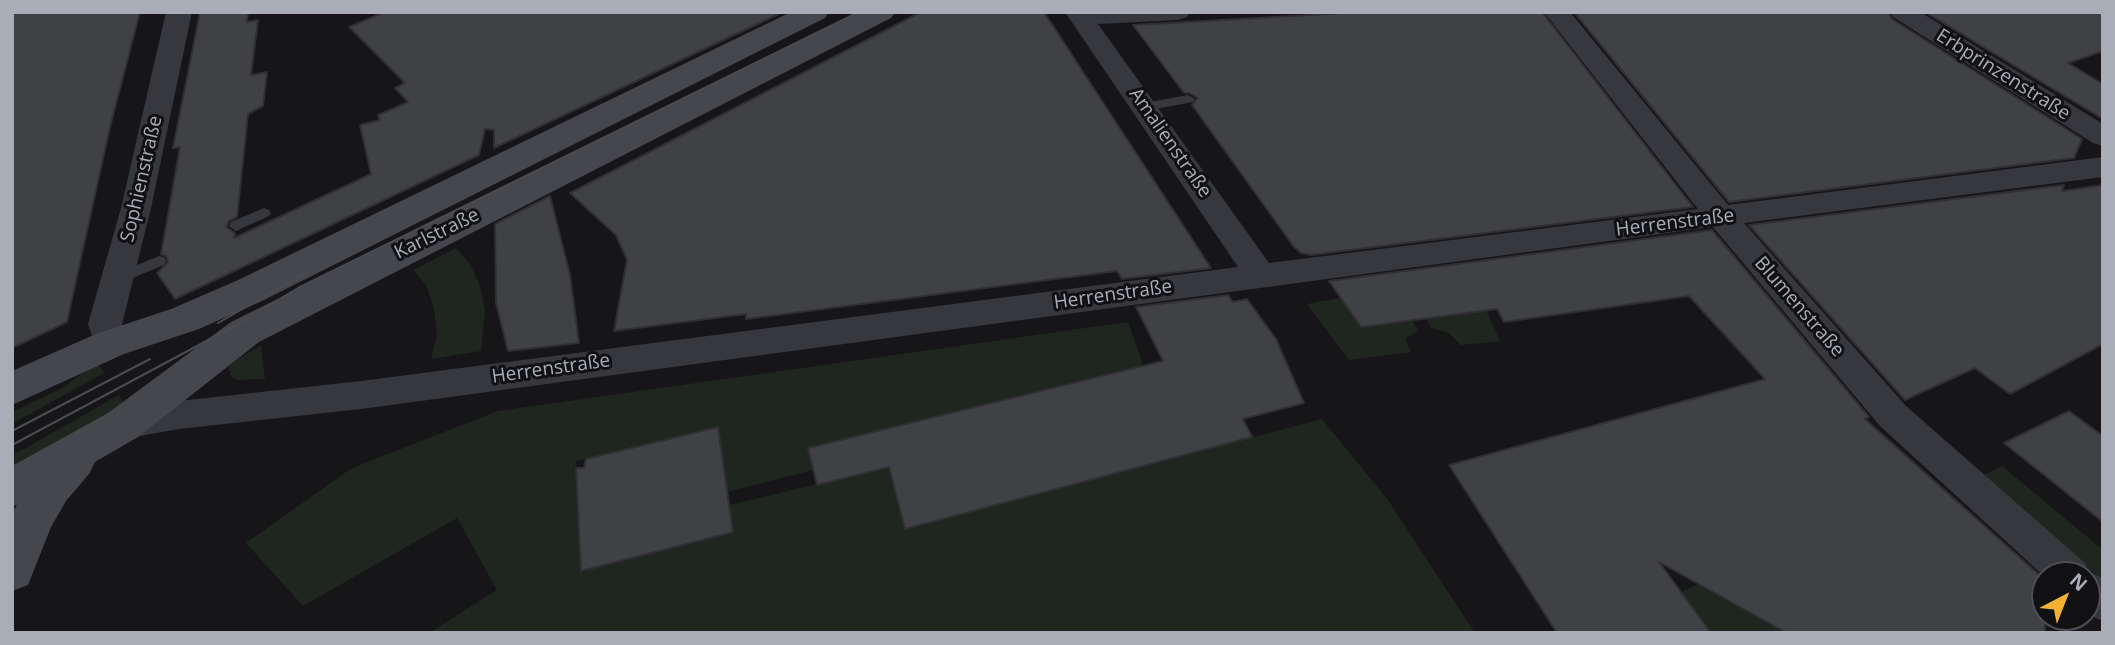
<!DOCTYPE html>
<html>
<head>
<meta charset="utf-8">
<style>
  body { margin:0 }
  #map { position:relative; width:2115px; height:645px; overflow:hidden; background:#161618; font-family:"Open Sans",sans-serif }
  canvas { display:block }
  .frame { position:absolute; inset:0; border:14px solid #a8adb8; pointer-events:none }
  .north { position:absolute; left:2031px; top:561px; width:70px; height:70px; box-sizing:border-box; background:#111113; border:2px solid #4d4f55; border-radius:50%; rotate:42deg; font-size:19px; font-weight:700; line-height:28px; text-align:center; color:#a8adb8 }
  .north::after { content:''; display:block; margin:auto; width:24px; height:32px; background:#f2b134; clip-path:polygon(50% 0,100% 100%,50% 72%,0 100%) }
</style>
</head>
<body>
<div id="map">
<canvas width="2115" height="645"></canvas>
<div class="frame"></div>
<div class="north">N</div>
</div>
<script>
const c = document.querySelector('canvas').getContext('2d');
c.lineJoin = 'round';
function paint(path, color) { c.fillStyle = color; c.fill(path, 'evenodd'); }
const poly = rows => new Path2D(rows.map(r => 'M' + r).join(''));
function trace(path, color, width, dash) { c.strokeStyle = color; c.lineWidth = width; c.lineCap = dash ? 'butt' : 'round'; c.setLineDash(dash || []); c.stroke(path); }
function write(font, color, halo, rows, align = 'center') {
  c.font = font + ' "Open Sans",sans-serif'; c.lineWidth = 6; c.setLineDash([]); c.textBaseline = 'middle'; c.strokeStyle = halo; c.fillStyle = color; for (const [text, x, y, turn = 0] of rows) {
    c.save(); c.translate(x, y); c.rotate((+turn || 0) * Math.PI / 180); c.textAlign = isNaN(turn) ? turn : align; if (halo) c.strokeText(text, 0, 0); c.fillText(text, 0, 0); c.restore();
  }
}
paint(poly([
  [456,248,471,265,480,286,485,310,481,351,431,359,437,335,434,308,426,285,413,270],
  [1340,298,1362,327,1412,320,1418,331,1405,339,1411,352,1349,360,1307,304],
  [1486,310,1500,341,1461,345,1449,333,1431,328,1426,318],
  [1128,322,1143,365,809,448,813,470,727,492,717,427,576,461,581,571,733,532,730,505,920,459,926,481,894,490,905,529,1322,419,1388,500,1475,633,429,633,497,590,457,518,303,606,246,543,352,468,498,411],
  [261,345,265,379,237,380,231,377,229,367,235,361],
  [97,362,104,373,12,424,12,412,64,387],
  [119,395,130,413,12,478,15,454],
  [2002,466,2103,550,2103,581,1980,477],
  [1699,584,1787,633,1711,633,1681,592]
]), '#1e261f');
const building = poly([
  [12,12,140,12,110,127,67,322,12,348,12,12],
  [200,12,248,12,247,22,258,20,251,75,267,72,263,106,248,114,237,217,229,221,226,227,235,233,234,238,371,174,360,125,380,120,378,115,408,102,395,88,405,83,349,27,385,12,783,12,494,148,494,130,485,129,479,155,175,299,157,273,168,262,166,256,161,254,180,147,173,148,200,12],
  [921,12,1044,12,1211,268,1122,279,1117,271,746,319,746,314,614,331,627,260,616,235,570,193,921,12],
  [1364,12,1542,12,1693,207,1311,255,1301,253,1294,247,1192,105,1198,98,1189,93,1184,93,1133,25,1364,12],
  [1574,12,1888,12,1892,19,2082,139,2074,158,1729,202,1574,12],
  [1925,12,2103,12,2103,51,2068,63,2103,84,2103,119,1925,12],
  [2064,185,2062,191,2103,185,2103,344,2010,394,1975,368,1905,400,1749,225,2064,185],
  [550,196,570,275,579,343,508,351,496,303,495,224,550,196],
  [1712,230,1869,417,1865,419,2045,580,2045,633,1787,633,1659,562,1711,633,1557,633,1449,465,1765,379,1689,296,1504,322,1497,309,1361,327,1329,281,1712,230],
  [1228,295,1233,302,1247,299,1276,339,1304,403,1243,419,1252,437,905,529,889,467,817,485,808,448,1163,361,1136,307,1228,295],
  [2069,411,2103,436,2103,522,2004,443,2069,411],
  [718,427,733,532,581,571,576,468,584,468,586,459,718,427]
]);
paint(building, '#404145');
trace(building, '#303034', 2);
paint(poly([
  [1188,95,1195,99,1193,102,1144,111,1137,107,1144,103,1188,95],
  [264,208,269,210,271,213,269,216,236,231,229,226,231,222,264,208],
  [159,256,164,257,166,261,164,265,118,284,110,279,113,275,159,256]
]), '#37383d');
paint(poly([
  [166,12,192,12,151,208,122,324,127,344,122,353,110,357,98,353,88,324,121,208,166,12],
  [1065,12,1190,12,1187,17,1178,20,1098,24,1269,263,1698,209,1544,12,1570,12,1728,205,2103,157,2103,177,1744,223,1906,406,2085,563,2089,572,2103,578,2103,621,2087,614,2087,575,2045,577,1880,426,1713,227,361,409,179,429,123,439,110,435,105,425,110,415,123,411,179,401,361,381,1238,267,1065,12],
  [1890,12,1920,12,2103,124,2103,146,2093,143,1893,17,1890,12]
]), '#37383d');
paint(poly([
  [791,12,829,12,825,18,262,301,199,329,124,354,12,405,12,371,96,334,171,309,236,281,791,12],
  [858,12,895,12,891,18,259,342,138,437,95,462,89,474,66,501,51,527,28,585,12,591,12,513,17,505,12,506,12,466,108,413,231,322,858,12]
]), '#45474d');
trace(poly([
  [218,323,309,271],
  [12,431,150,359],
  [12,445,240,323,298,288,859,12]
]), '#4a4c52', 2);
write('19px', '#a8adb8', '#111113', [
  ["Erbprinzenstraße",2003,75,32],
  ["Amalienstraße",1170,143,55],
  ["Sophienstraße",142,179,-77],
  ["Herrenstraße",1675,223,-7],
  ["Karlstraße",437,234,-26],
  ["Herrenstraße",1113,295,-8],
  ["Blumenstraße",1799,307,49],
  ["Herrenstraße",551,369,-8]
]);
</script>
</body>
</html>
